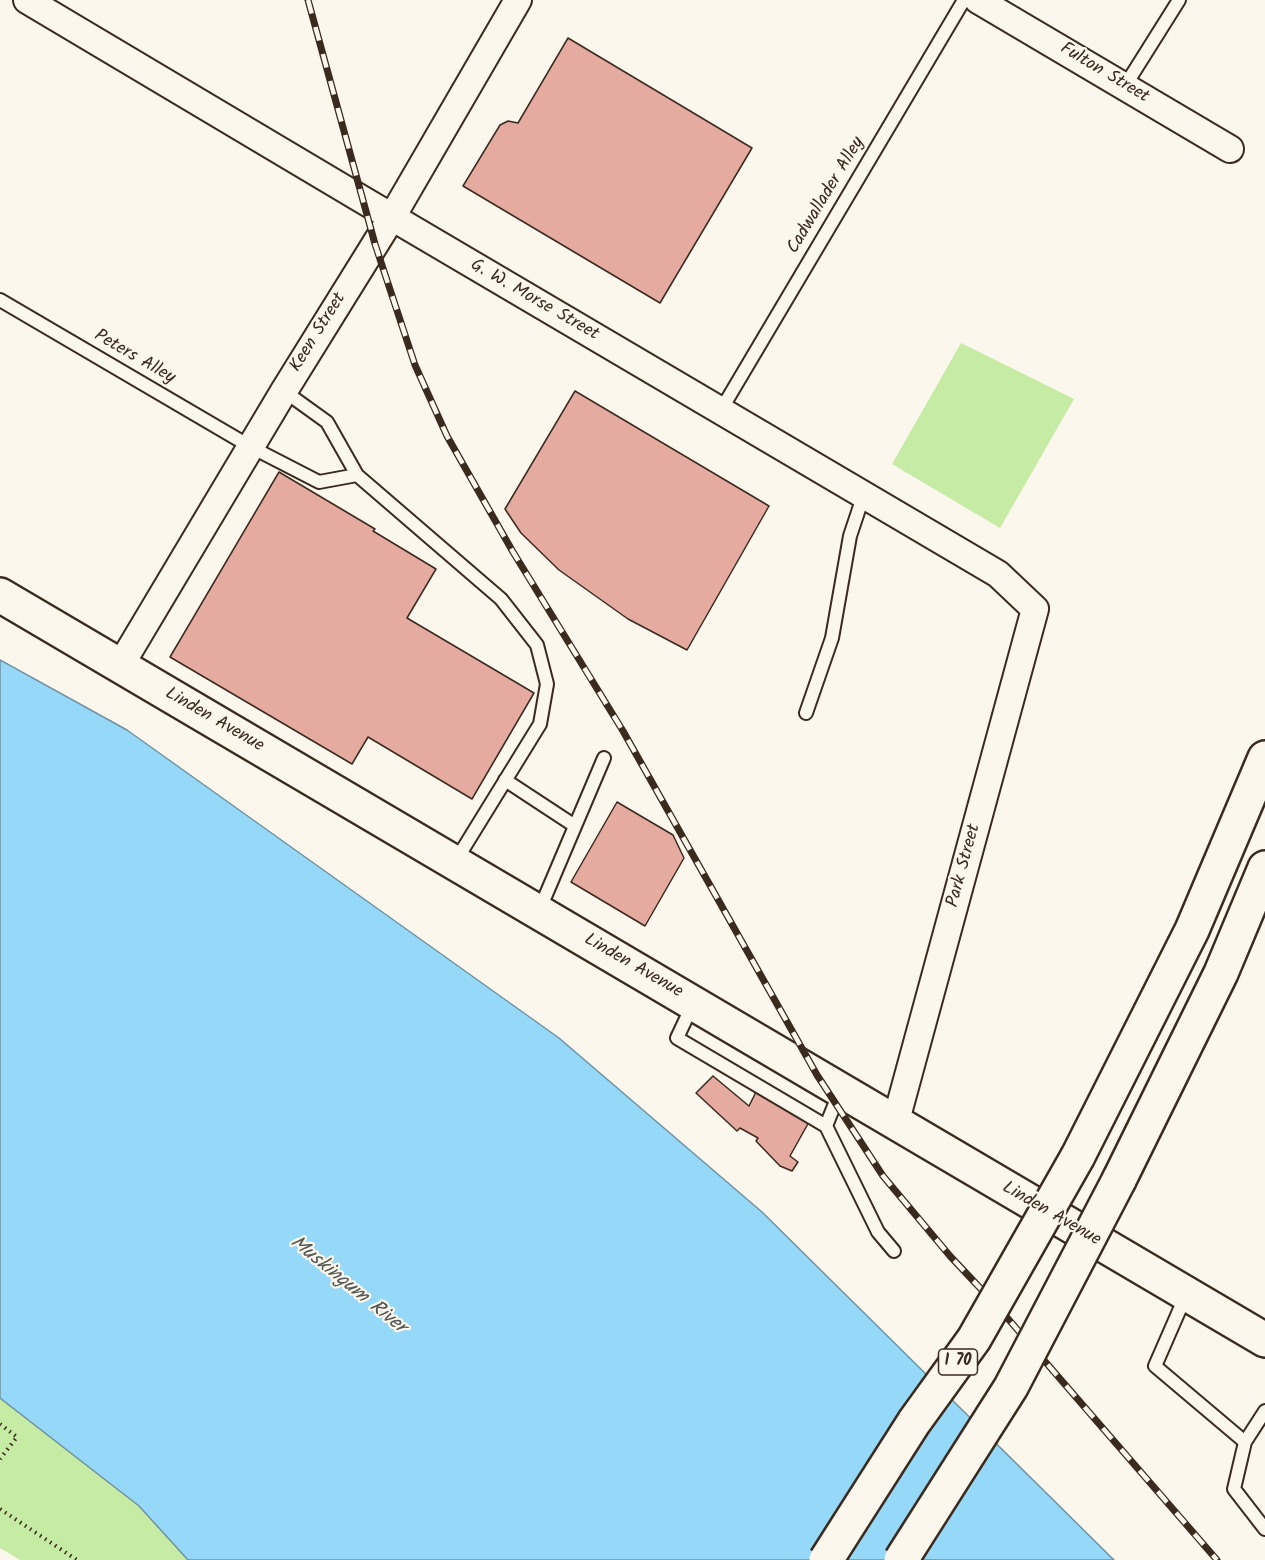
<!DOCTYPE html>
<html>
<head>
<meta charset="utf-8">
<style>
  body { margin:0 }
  canvas { display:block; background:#fbf7ec }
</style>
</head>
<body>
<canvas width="1265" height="1560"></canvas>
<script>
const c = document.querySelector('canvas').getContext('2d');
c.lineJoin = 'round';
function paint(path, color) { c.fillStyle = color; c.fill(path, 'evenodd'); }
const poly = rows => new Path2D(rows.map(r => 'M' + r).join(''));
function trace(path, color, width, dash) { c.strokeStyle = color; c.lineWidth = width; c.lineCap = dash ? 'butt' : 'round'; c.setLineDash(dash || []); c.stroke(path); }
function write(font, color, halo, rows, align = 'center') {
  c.font = font + ' Kalam,sans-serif'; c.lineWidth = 4.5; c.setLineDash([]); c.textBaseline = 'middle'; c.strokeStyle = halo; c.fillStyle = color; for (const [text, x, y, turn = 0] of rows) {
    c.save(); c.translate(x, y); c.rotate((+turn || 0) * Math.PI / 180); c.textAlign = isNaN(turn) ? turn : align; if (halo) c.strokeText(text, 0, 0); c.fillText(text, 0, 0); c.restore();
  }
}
paint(poly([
  [961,343,1074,399,1000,528,892,464],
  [0,1398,139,1506,188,1560,20,1560,0,1548]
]), '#c6eba4');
const water = poly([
  [0,660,127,730,559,1038,762,1212,1114,1560,188,1560,139,1506,0,1398,0,660]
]);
paint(water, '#95d8f7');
trace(water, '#7192a0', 1.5);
const building = poly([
  [568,38,752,148,660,303,463,186,500,125,508,121,518,123,568,38],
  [575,391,769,506,687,650,628,619,559,570,521,533,505,509,575,391],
  [279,472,375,529,373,531,436,569,407,618,534,693,472,799,368,737,352,764,170,657,279,472],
  [617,802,673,835,684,858,645,926,571,882,617,802],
  [713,1076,749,1106,756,1092,809,1122,790,1156,798,1162,792,1171,780,1166,756,1141,758,1138,740,1128,737,1131,696,1093,713,1076]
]);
paint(building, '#e5aba1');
trace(building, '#3b2a1e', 1.5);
const service = poly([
  [1125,86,1179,0],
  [0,300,251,447,319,482,357,475],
  [284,391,327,422,357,475,501,599,537,645,547,684,540,724,455,862],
  [721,410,964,0],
  [806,713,832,638,850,536,864,494],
  [505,780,575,826],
  [539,911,604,758],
  [693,1004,677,1038,826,1126,878,1232,894,1251],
  [826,1126,840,1091],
  [1186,1295,1155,1366,1245,1442,1234,1489,1265,1529],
  [1245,1442,1265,1411]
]);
const minor = poly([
  [27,0,363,200,998,574,1035,609,895,1124],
  [978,0,1230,149],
  [120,666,284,391,392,217,518,0]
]);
const secondary = poly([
  [0,595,1265,1340]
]);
const motorway = poly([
  [1078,1156,1192,930,1265,758],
  [1119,1180,1221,973,1265,868]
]);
trace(service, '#3b2a1e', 16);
trace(minor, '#3b2a1e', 30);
trace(secondary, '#3b2a1e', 38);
trace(motorway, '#3b2a1e', 38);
trace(poly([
  [0,1424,17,1437,0,1459],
  [0,1509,77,1560]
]), '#3b2a1e', 4, [1.5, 4.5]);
trace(service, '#fbf7ec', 12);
trace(minor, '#fbf7ec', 26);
trace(secondary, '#fbf7ec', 33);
trace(motorway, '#fbf7ec', 33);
const rail = poly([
  [308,0,375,244,415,365,447,436,513,552,623,731,817,1075,883,1176,950,1256,997,1306,1217,1560]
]);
trace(rail, '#3b2a1e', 7);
trace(rail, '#fbf7ec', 4.5, [14]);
const motorwayBridge = poly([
  [826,1560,914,1422,974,1339,1078,1156],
  [901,1560,1011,1387,1119,1180]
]);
trace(motorwayBridge, '#3b2a1e', 38, []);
trace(motorwayBridge, '#fbf7ec', 33);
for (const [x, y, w] of [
  [958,1362,39]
]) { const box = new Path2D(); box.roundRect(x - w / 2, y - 13, w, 26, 4.5); c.fillStyle = '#fbf7ec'; c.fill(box); trace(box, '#3b2a1e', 1.5); }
write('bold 16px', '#3b2a1e', null, [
  ["I 70",958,1362]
]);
write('18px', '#3b2a1e', '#fbf7ec', [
  ["Fulton Street",1104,74,31],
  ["Cadwallader Alley",827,196,-59],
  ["G. W. Morse Street",534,301,30],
  ["Keen Street",319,333,-58],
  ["Peters Alley",134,358,30],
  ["Linden Avenue",214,721,30],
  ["Park Street",965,866,-75],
  ["Linden Avenue",633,967,30],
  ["Linden Avenue",1051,1215,30]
]);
write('italic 20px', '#525654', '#fbf7ec', [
  ["Muskingum River",347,1286,39]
]);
</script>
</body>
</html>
